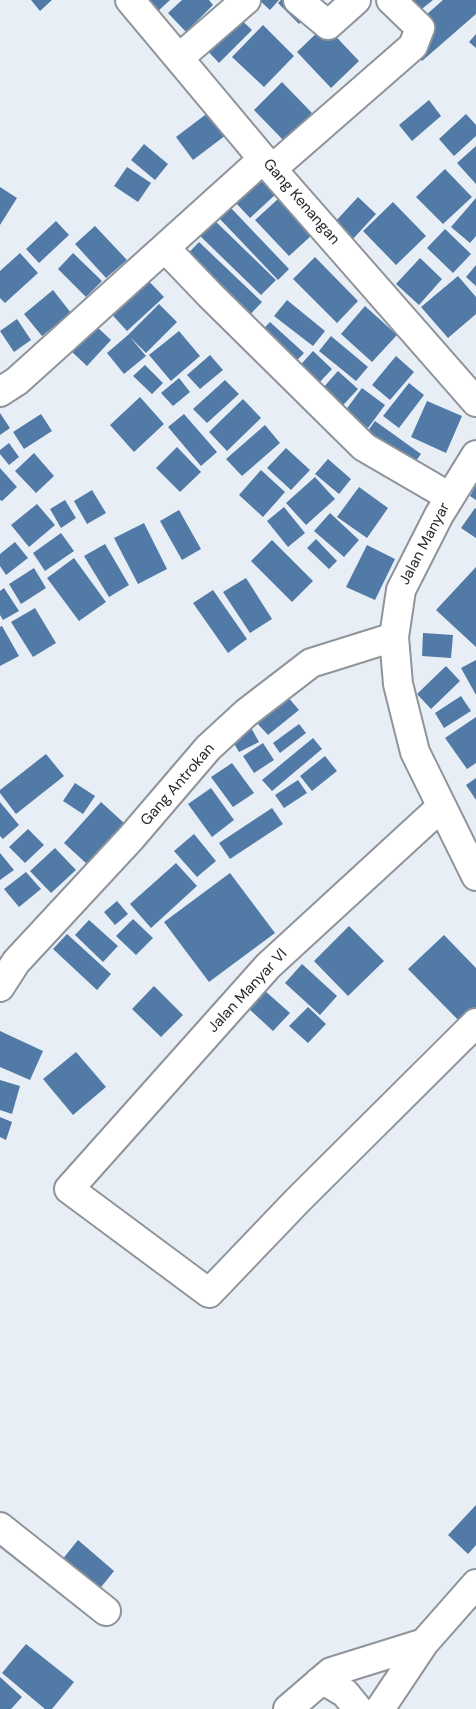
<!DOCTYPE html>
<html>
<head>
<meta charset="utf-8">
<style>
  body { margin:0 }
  canvas { display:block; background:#e8eef5 }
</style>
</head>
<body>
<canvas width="476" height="1709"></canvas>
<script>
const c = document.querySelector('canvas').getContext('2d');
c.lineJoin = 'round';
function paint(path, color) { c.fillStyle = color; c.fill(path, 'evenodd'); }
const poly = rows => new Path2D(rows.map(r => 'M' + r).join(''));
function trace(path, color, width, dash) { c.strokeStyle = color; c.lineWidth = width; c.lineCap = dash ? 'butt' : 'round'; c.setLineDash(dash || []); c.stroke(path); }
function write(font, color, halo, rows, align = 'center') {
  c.font = font + ' "DM Sans",sans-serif'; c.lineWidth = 4.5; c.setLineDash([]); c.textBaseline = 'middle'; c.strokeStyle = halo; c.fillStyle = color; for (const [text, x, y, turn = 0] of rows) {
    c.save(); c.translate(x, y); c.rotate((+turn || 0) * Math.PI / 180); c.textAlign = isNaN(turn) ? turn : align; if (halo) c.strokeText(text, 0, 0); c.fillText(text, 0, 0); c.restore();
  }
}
paint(poly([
  [31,0,52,0,40,11],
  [144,0,170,0,156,13],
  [182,0,209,0,213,5,186,32,168,13],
  [259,0,279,0,270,10],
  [281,0,311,0,317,6,299,24,278,3],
  [392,0,433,0,408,20],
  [443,0,476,0,476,14,422,61,401,37],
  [233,12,252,30,219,63,201,44],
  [263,25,294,56,264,87,232,57],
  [325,25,359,61,331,88,297,52],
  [476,34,476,48,469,42],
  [282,82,312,113,284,141,254,110],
  [429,100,441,116,412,141,399,125],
  [209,112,226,135,193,160,176,137],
  [466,114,476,125,476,136,454,156,439,139],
  [144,144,168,164,155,180,131,160],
  [476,146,476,184,457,163],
  [127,167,151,183,138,202,114,186],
  [445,169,472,197,443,224,416,197],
  [261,179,276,194,250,218,235,202],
  [0,187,17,198,0,225],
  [358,197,376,214,352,240,334,223],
  [476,198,476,236,470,243,451,227],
  [278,199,312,235,289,256,255,220],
  [393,202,426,236,396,265,363,231],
  [231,208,289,269,278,280,219,218],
  [211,217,276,280,261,295,196,232],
  [56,221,69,235,39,263,26,249],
  [95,226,127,260,106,278,75,244],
  [445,229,471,254,453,273,427,248],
  [199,242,262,302,243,322,179,263],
  [20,253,38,273,5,303,0,298,0,271],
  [73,253,102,281,86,297,58,269],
  [315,257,358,301,337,323,293,279],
  [420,258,442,279,419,305,396,284],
  [476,265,476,286,466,277],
  [143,275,164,297,127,331,107,309],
  [458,276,476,297,476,314,448,338,421,307],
  [53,290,71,313,42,336,24,314],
  [287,300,325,331,313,346,274,316],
  [159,304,177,322,146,353,130,337,146,356,124,374,107,353,128,335],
  [365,306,397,335,372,362,341,334],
  [17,319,31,340,14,352,0,331],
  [270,322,304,353,281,377,247,346],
  [94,324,111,340,87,366,70,350],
  [179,331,200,356,171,381,149,355],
  [331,336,368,367,356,381,319,351],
  [313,351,332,369,305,398,286,381],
  [210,355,223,370,200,389,187,375],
  [396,356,414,372,390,400,372,385],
  [145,365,163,383,152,394,133,376],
  [338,371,358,389,334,415,314,398],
  [179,378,190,392,173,406,161,393],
  [225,380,239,394,207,423,193,409],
  [409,383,424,395,399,428,383,416],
  [362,388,385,405,368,428,345,411],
  [140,397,164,424,134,452,110,425],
  [243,399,261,418,227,451,209,432],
  [427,401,462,416,446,453,411,437],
  [0,413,10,428,0,435],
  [41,414,52,431,24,449,13,432],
  [184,414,217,452,201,466,168,427],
  [375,421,421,454,405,476,359,443],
  [265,425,280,443,242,476,226,459],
  [9,443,19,457,9,465,0,454,0,450],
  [177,447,201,472,180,492,156,468],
  [286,448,310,470,291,490,267,468],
  [34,453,54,476,36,493,15,471],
  [328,459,351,479,339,494,315,474],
  [0,468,17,487,2,501,0,500],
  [261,470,285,492,263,517,239,495],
  [315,477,335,499,306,525,286,503],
  [476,485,476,500,470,496],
  [359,487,388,508,367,538,337,517],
  [92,490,106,513,87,524,74,501],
  [65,500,76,518,61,528,50,509],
  [37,504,55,525,29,547,11,525],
  [284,507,305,533,288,547,267,521],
  [475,508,476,509,476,538,461,528],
  [179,510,201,549,182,560,160,521],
  [330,513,359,540,344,557,314,531],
  [144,523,167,569,138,584,114,538],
  [61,533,74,551,45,571,33,553],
  [316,539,337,561,329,569,307,548],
  [272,540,313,581,292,602,251,561],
  [15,542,28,558,6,575,0,566,0,554],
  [105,544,129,585,109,597,84,556],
  [367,545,395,559,375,600,346,587],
  [74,558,106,602,79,621,47,578],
  [476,567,476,647,436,610],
  [34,568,46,588,21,604,9,584],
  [246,578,272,619,250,633,223,592],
  [4,588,19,611,3,620,0,615,0,591],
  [213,590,247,639,228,653,193,603],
  [35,608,56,643,33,657,11,622],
  [2,626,19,656,0,666,0,627],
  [423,633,453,635,451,658,422,656],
  [476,660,476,695,461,668],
  [446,666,460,681,431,709,417,694],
  [287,696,299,710,268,735,256,722],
  [461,696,471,711,444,728,435,713],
  [476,717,476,763,467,769,445,738],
  [249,724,259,742,239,752,229,735],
  [299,724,306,733,280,753,273,743],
  [313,738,322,749,272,791,262,780],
  [263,743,274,760,254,773,243,756],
  [46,754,64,776,16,814,0,793,0,790],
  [325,756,337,771,312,791,300,776],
  [232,763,254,793,233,807,211,777],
  [476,778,476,800,466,785],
  [298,780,307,793,284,808,275,795],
  [75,783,95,796,83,814,63,801],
  [211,788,234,820,212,837,188,804],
  [0,802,19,825,3,839,0,836],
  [101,802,124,823,87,864,64,843],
  [272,808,283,824,230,859,219,843],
  [28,829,44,845,25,863,9,847],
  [194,834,216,861,197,877,174,851],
  [55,848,76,870,51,893,30,871],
  [0,853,14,870,0,880],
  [176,863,197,886,151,928,130,904],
  [26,872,41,889,19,907,4,889],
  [230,873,275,933,209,982,164,922],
  [117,901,128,914,115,925,104,912],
  [133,919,153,938,136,955,116,936],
  [89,920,118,946,103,962,75,935],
  [349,926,384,961,348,996,314,961],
  [67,934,111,974,97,990,53,949],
  [444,935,476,968,476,1019,466,1028,408,969],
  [302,964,337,996,320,1015,285,983],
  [154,986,183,1015,161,1037,132,1009],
  [264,990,290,1013,273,1031,248,1008],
  [308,1007,326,1024,308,1043,289,1026],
  [0,1031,43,1051,30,1080,0,1067],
  [76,1052,106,1087,73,1115,43,1079],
  [0,1080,20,1086,12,1114,0,1110],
  [0,1117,12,1122,6,1140,0,1137],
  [476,1505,476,1545,468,1554,448,1535],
  [78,1540,114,1571,90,1601,53,1571],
  [26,1644,74,1682,52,1709,45,1709,2,1673],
  [0,1677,22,1697,11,1709,0,1709]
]), '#517aa7');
const street = poly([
  [130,0,263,159,476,402],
  [298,0,328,25,356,0],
  [179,58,246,0],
  [272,169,413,46,420,28,391,0],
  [165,248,210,295,364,447,450,497],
  [0,392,17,381,263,159],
  [476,455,439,515,401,590,394,637,398,684,415,752,476,876],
  [441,807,268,966,69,1189,209,1293,298,1200,476,1023],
  [0,987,16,962,131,838,208,748,246,713,311,663,394,637],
  [0,1527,106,1611],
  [319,1682,330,1684,345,1693,358,1709],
  [288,1709,331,1672,424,1643],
  [380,1709,424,1643,476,1584]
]);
trace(street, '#8f949a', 32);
trace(street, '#fff', 28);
write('15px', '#27292c', '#fff', [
  ["Gang Kenangan",301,202,49],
  ["Jalan Manyar",425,544,-62],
  ["Gang Antrokan",178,785,-49],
  ["Jalan Manyar VI",248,991,-47]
]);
</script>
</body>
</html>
